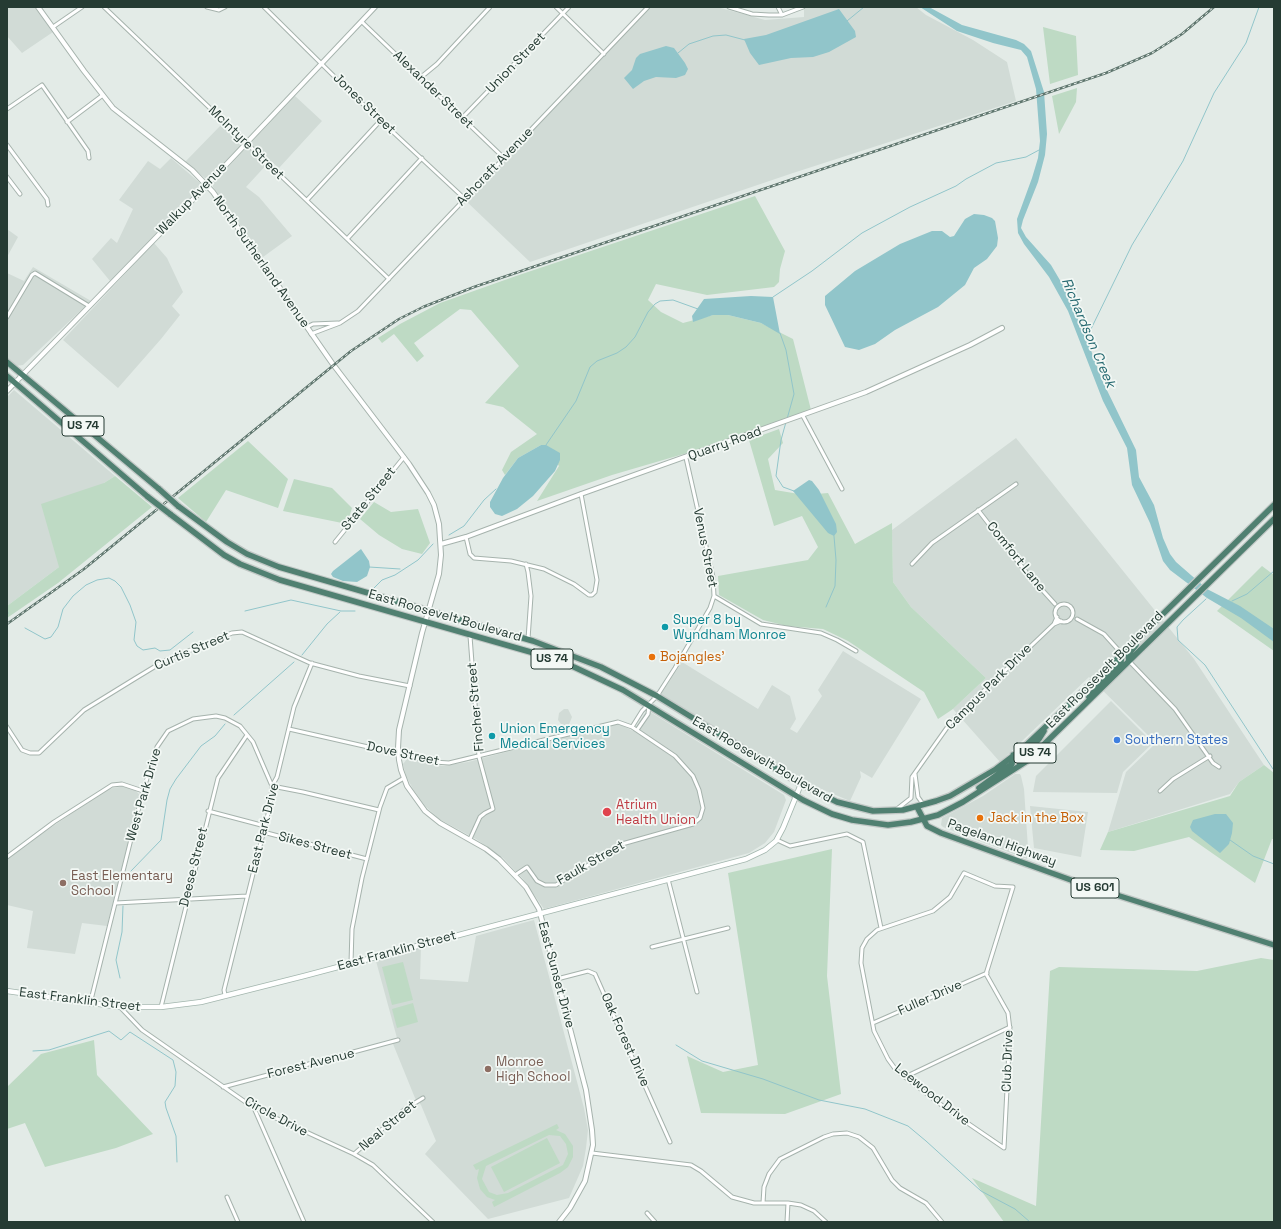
<!DOCTYPE html>
<html>
<head>
<meta charset="utf-8">
<style>
  body { margin:0 }
  #map { position:relative; width:1281px; height:1229px; overflow:hidden; background:#e3ebe7; font-family:"Space Grotesk",sans-serif }
  canvas { display:block }
  .frame { position:absolute; inset:0; border:8px solid #253b33; pointer-events:none }
</style>
</head>
<body>
<div id="map">
<canvas width="1281" height="1229"></canvas>
<div class="frame"></div>
</div>
<script>
const c = document.querySelector('canvas').getContext('2d');
c.lineJoin = 'round';
function paint(path, color) { c.fillStyle = color; c.fill(path, 'evenodd'); }
const poly = rows => new Path2D(rows.map(r => 'M' + r).join(''));
function trace(path, color, width, dash) { c.strokeStyle = color; c.lineWidth = width; c.lineCap = dash ? 'butt' : 'round'; c.setLineDash(dash || []); c.stroke(path); }
function write(font, color, halo, rows, align = 'center') {
  c.font = font + ' "Space Grotesk",sans-serif'; c.lineWidth = 3.5; c.setLineDash([]); c.textBaseline = 'middle'; c.strokeStyle = halo; c.fillStyle = color; for (const [text, x, y, turn = 0] of rows) {
    c.save(); c.translate(x, y); c.rotate((+turn || 0) * Math.PI / 180); c.textAlign = isNaN(turn) ? turn : align; if (halo) c.strokeText(text, 0, 0); c.fillText(text, 0, 0); c.restore();
  }
}
paint(poly([
  [7,7,35,7,53,32,22,53,7,36],
  [646,7,717,7,765,20,804,17,804,7,916,7,926,15,973,40,1007,62,1016,101,793,173,530,262,466,201],
  [295,96,322,121,279,168,272,162,269,162,246,187,259,197,292,236,263,257,213,187,213,183],
  [221,125,242,145,209,178,205,178,185,162],
  [171,158,200,183,198,191,110,281,92,259,111,238,117,243,133,209,119,200,148,161,160,169],
  [7,229,18,237,7,257],
  [154,243,167,258,183,292,172,306,180,315,161,339,118,388,63,340],
  [33,267,91,301,23,365,16,366,7,359,7,273,24,281],
  [14,390,115,476,104,483,59,567,7,606,7,397],
  [1016,438,1194,659,1264,765,1239,782,1230,794,1108,832,1126,772,1156,743,1089,677,1000,762,953,709,986,678,911,607,893,582,892,530],
  [843,651,921,699,872,778,860,771,861,777,850,801,812,785,730,737,661,694,682,662,758,709,772,685,790,696,796,719,790,729,797,733,822,696,818,690],
  [1111,701,1153,743,1123,772,1117,793,1033,792,1036,776],
  [564,709,568,709,572,717,568,727,561,724,558,720,559,713],
  [647,710,784,795,786,800,774,832,765,843,749,853,544,909,523,879,503,858,476,839,439,819,425,806,413,789,406,776,403,764,407,759,443,766,468,762,617,723,633,731],
  [1015,774,1020,774,1021,776,1024,789,1028,848,1027,859,943,827,941,825,942,818,983,796],
  [125,786,136,791,139,794,139,800,107,926,82,923,75,954,27,948,33,911,7,905,7,860,25,845,108,789],
  [1030,806,1088,812,1081,857,1034,848],
  [534,920,584,1108,588,1130,586,1148,583,1166,569,1198,488,1219,425,1154,436,1141,421,1105,415,1098,391,1039,397,1038,376,961,421,946,420,979,468,982,476,936]
]), '#d1dbd6');
paint(poly([
  [1043,27,1076,36,1078,75,1050,84],
  [1077,88,1076,102,1059,134,1052,96],
  [755,196,785,251,780,269,779,282,774,287,707,295,656,284,648,300,661,312,683,323,713,315,728,315,761,323,793,339,811,410,728,441,612,475,537,501,559,466,541,445,518,458,505,475,502,470,511,452,537,434,503,407,485,403,519,366,471,310,460,309,414,343,424,356,417,362,394,334,382,343,378,338,400,324,440,303,516,276],
  [779,429,783,443,768,459,775,490,805,495,828,493,855,544,892,523,893,582,911,607,986,678,953,709,938,719,924,692,848,641,823,629,787,626,763,620,719,595,718,576,808,560,818,547,802,516,774,526,749,440],
  [248,441,288,479,278,508,226,490,206,522,178,498],
  [115,476,152,507,58,583,7,618,7,606,59,567,41,504,104,483],
  [294,479,332,488,352,508,347,524,283,511],
  [374,502,391,512,418,509,430,543,422,554,402,549,379,535,360,519],
  [1262,566,1274,575,1274,651,1217,611],
  [1264,765,1274,773,1274,839,1272,839,1255,883,1189,837,1134,851,1100,850,1108,832,1230,796,1239,782],
  [832,849,827,976,841,1094,785,1114,701,1113,687,1056,723,1072,758,1065,728,873],
  [1261,958,1274,960,1274,1222,1004,1222,972,1178,1036,1206,1050,971,1059,967,1197,971],
  [403,962,413,1000,392,1005,382,967],
  [413,1003,418,1022,397,1028,392,1009],
  [94,1040,97,1075,153,1134,116,1148,45,1167,25,1123,7,1129,7,1087,41,1054],
  [557,1124,559,1128,556,1130,565,1134,573,1146,573,1157,568,1167,560,1173,494,1207,492,1202,495,1200,487,1197,480,1189,477,1178,479,1169,476,1170,473,1165],
  [549,1135,560,1136,566,1144,568,1154,563,1165,508,1193,497,1195,489,1192,482,1179,486,1166],
  [547,1138,560,1163,504,1192,491,1167]
]), '#bedac4');
paint(poly([
  [920,7,929,7,962,25,1016,40,1024,44,1031,51,1044,92,1047,134,1045,155,1038,182,1023,220,1021,228,1026,237,1051,265,1064,287,1089,345,1102,380,1136,450,1139,477,1154,505,1163,538,1170,554,1176,562,1207,589,1240,606,1274,629,1274,642,1241,618,1207,598,1170,570,1163,561,1150,523,1132,485,1127,448,1103,401,1068,311,1049,277,1024,244,1018,233,1017,219,1032,178,1038,158,1040,141,1036,89,1027,57,1021,50,993,43,957,31],
  [839,9,855,31,856,37,829,52,813,57,791,58,759,65,750,53,744,39,766,35],
  [666,46,674,48,685,63,688,69,685,75,676,78,656,77,644,81,633,89,624,78,632,70,636,58,640,54],
  [974,214,984,215,992,218,995,221,998,238,997,246,987,259,974,268,965,285,938,307,895,330,875,344,859,350,845,347,825,305,825,296,855,271,900,244,932,231,942,231,950,237,954,236,965,219],
  [751,296,773,297,780,334,761,323,728,315,713,315,693,322,692,316,704,299],
  [541,445,546,445,560,453,560,460,555,471,533,496,517,509,502,516,495,514,490,507,490,502,503,478,518,458],
  [809,480,812,481,819,490,836,524,837,532,834,536,828,533,793,491],
  [361,549,369,561,370,567,367,576,357,582,343,581,333,577,331,574,333,571],
  [1215,814,1226,814,1233,823,1232,833,1229,844,1220,853,1192,831,1190,827,1193,820]
]), '#91c5ca');
trace(poly([
  [847,21,864,7],
  [678,53,689,44,713,36,726,35,745,40],
  [773,297,812,271,862,233,910,207,956,186,966,179,996,163,1026,157,1039,150],
  [1083,331,1090,331,1132,245,1183,161,1214,93,1246,43,1259,7],
  [780,333,786,350,794,394,787,419],
  [786,422,781,440,776,476,783,487,794,491],
  [546,445,576,401,590,367,597,361,617,353,626,347,635,337,648,312,655,304,660,301,673,300,698,309],
  [449,535,464,526,484,500,496,489],
  [369,567,400,569],
  [374,588,382,580,395,575,418,560,433,544],
  [1206,599,1183,620,1177,627,1178,640,1205,665,1273,769],
  [1232,601,1247,594,1274,571],
  [826,607,835,586,836,560,834,536],
  [245,611,291,600,341,611,355,611],
  [7,613,8,613],
  [25,628,45,639,51,637,58,627,63,609,73,596,86,585,97,580,109,578,115,581,121,587,130,605,136,622,134,640,137,646,143,650,155,648,160,651,170,650,193,632],
  [302,655,327,624,340,612],
  [234,715,294,662],
  [1230,840,1253,856,1274,864],
  [131,871,161,840,167,800,170,789,176,779,201,746,215,736,225,724],
  [120,978,116,960,122,932,123,906],
  [676,1045,702,1061,763,1079,819,1100,865,1109,908,1126,926,1141,981,1191,1015,1209,1030,1222],
  [33,1051,49,1050,109,1031,121,1040,130,1032,173,1060,176,1072,175,1086,165,1102,166,1108,176,1136,177,1162]
]), '#91c5ca', 1);
const minor = poly([
  [104,7,389,279],
  [207,7,219,10,225,7],
  [264,7,351,93,465,199],
  [556,7,604,54],
  [729,7,752,14,769,15,782,15,803,7],
  [778,7,782,15],
  [362,22,504,158],
  [53,27,82,7],
  [420,78,437,64,490,7],
  [7,109,42,85,88,151,89,158],
  [462,118,569,7],
  [67,122,103,95],
  [7,145,47,199,48,205],
  [7,177,20,194],
  [307,200,381,120],
  [347,239,422,158],
  [7,317,32,275,35,273,89,306],
  [307,327,313,324,338,323],
  [311,334,340,323,358,311,648,7],
  [803,416,842,489],
  [978,510,1026,572,1055,604],
  [466,537,470,554,474,558,511,561,544,569,574,584,589,595,592,595,595,592,597,580,581,494],
  [335,542,404,457],
  [526,564,528,572,531,596,528,639],
  [912,564,932,543,1016,484],
  [714,596,761,624,821,633,837,640,856,651],
  '1055 613a9 9 0 1 1 18 0a9 9 0 1 1-18 0Z',
  [1057,617,1054,624,1061,621],
  [1077,619,1104,634,1122,654],
  [1129,661,1175,709,1213,763,1219,767],
  [7,727,22,750,30,753,39,753,84,710,136,678,164,661,232,633,242,632,310,663,359,676,410,686],
  [632,727,642,711,657,696,675,668,710,608,714,596,713,577,686,458],
  [289,729,434,762,449,763,618,722,632,727,675,756,693,776,699,790,703,808,700,818,693,824,622,844,556,885,545,885,537,881,527,867,515,875],
  [637,730,648,714,649,706],
  [915,774,918,797,923,804],
  [1160,791,1173,779,1210,756],
  [897,809,911,798,912,777,951,722,1054,624],
  [208,811,265,826],
  [263,832,367,859],
  [470,839,480,817,485,813,493,809,479,757,470,636],
  [777,840,790,846,847,834,863,842,881,928],
  [7,857,54,822,112,785,122,784,143,791],
  [964,873,995,886,1013,887,986,974,1008,1013,1010,1030,1004,1148,944,1107,896,1070,888,1059,874,1031,861,963,862,948,867,939,877,930,933,911,950,897,964,873],
  [668,879,697,992],
  [116,903,247,896],
  [652,947,728,928],
  [351,963,352,929,362,878,380,807,387,788,404,778],
  [557,979,588,971,595,974,670,1142],
  [225,995,224,990,270,806,272,786,277,777,294,707,312,663],
  [90,1004,143,791,157,747,168,731,193,719,216,716,225,718,240,726,253,742,272,786,303,792,379,810],
  [120,1007,142,1030,254,1108,354,1154,373,1165,433,1222],
  [161,1007,218,778,247,735],
  [873,1023,987,973],
  [905,1077,1010,1027],
  [223,1087,398,1040],
  [254,1108,304,1222],
  [592,1153,691,1165,701,1171,732,1197,754,1203,788,1203,801,1205,814,1211,826,1222],
  [354,1154,405,1109,423,1098],
  [227,1197,238,1222],
  [763,1203,764,1187,769,1174,780,1159,824,1137,833,1134,847,1133,859,1137,873,1148,892,1180,900,1188,926,1203,942,1222],
  [647,1213,655,1222],
  [787,1222,788,1203]
]);
const tertiary = poly([
  [38,7,84,71,113,108,192,170,213,192,332,363,409,464,428,493,434,505,439,524,441,555,439,574,422,633,399,730,398,748,399,760,401,770,407,786,425,811,440,823,486,849,499,859,526,887,539,909,586,1090,592,1130,593,1145,585,1181,570,1208,559,1222],
  [7,391,205,187,375,7],
  [441,544,466,537,581,494,866,392,970,345,1002,328]
]);
const secondary = poly([
  [7,991,120,1007,161,1007,201,1002,304,976,746,859,765,850,776,841,783,828,801,784]
]);
const trunk = poly([
  [7,362,159,489],
  [7,376,148,497],
  [178,506,227,542,247,554,279,567,533,641,601,667,657,696,801,784,837,802,873,811,903,810,936,801,950,796,996,769,1021,750,1113,663,1274,505],
  [170,514,224,555,240,564,280,580,534,653,574,667,623,690,803,800,832,814,852,820,888,825,911,822,938,815,963,802,1027,761,1274,519],
  [1129,661,1128,655,1136,645],
  [1089,697,1121,662,1122,654],
  [1020,765,1019,759,1039,739,1044,731],
  [979,788,1012,764,1013,755],
  [917,807,927,826,941,833,1082,884,1274,945]
]);
trace(minor, '#a6b3ad', 5);
trace(tertiary, '#a6b3ad', 6);
trace(secondary, '#a3b6ae', 6);
trace(trunk, '#c2c8c6', 8);
trace(minor, '#fff', 3);
trace(tertiary, '#fff', 4);
trace(secondary, '#fff', 4.5);
trace(trunk, '#508071', 5.5);
const rail = poly([
  [7,624,84,569,351,351,399,319,423,307,474,287,1106,73,1152,53,1182,34,1214,7]
]);
trace(rail, '#5f766e', 2.5);
trace(rail, '#f3f8f5', 1, [3]);
const trunkBridge = poly([
  [159,489,178,506],
  [148,497,170,514]
]);
trace(trunkBridge, '#c2c8c6', 8, []);
trace(trunkBridge, '#508071', 5.5);
for (const [x, y, r, color] of [
  [665,627,4,"#0f9aa8"],
  [652,657,4,"#e8710a"],
  [492,736,4,"#0f9aa8"],
  [1117,740,4,"#3f7fe0"],
  [607,812,5,"#e0444e"],
  [980,818,4,"#e8710a"],
  [63,883,4,"#8d6e63"],
  [488,1069,4,"#8d6e63"]
]) { const dot = new Path2D(); dot.arc(x, y, r, 0, 2 * Math.PI); c.fillStyle = color; c.fill(dot); trace(dot, '#f3f8f5', 1.5); }
for (const [x, y, w] of [
  [83,426,42],
  [552,659,42],
  [1035,753,42],
  [1095,888,48]
]) { const box = new Path2D(); box.roundRect(x - w / 2, y - 10, w, 20, 3); c.fillStyle = '#f3f8f5'; c.fill(box); trace(box, '#253b33', 1); }
write('bold 12px', '#253b33', null, [
  ["US 74",83,426],
  ["US 74",552,659],
  ["US 74",1035,753],
  ["US 601",1095,888]
]);
write('13px', '#253b33', '#f3f8f5', [
  ["Union Street",516,63,-46],
  ["Alexander Street",433,90,44],
  ["Jones Street",364,104,44],
  ["McIntyre Street",246,143,44],
  ["Ashcraft Avenue",495,167,-46],
  ["Walkup Avenue",192,199,-46],
  ["North Sutherland Avenue",261,262,55],
  ["Quarry Road",725,444,-20],
  ["State Street",369,499,-51],
  ["Venus Street",705,548,79],
  ["Comfort Lane",1016,557,51],
  ["East Roosevelt Boulevard",445,616,16],
  ["Curtis Street",192,651,-23],
  ["East Roosevelt Boulevard",1105,670,-45],
  ["Campus Park Drive",989,687,-45],
  ["Fincher Street",476,707,-95],
  ["Dove Street",403,754,12],
  ["East Roosevelt Boulevard",762,760,30],
  ["West Park Drive",144,795,-74],
  ["East Park Drive",264,828,-76],
  ["Pageland Highway",1002,843,20],
  ["Sikes Street",315,846,15],
  ["Faulk Street",591,863,-30],
  ["Deese Street",194,867,-76],
  ["East Franklin Street",397,951,-15],
  ["East Sunset Drive",556,975,75],
  ["Fuller Drive",930,998,-24],
  ["East Franklin Street",80,1000,7],
  ["Oak Forest Drive",625,1040,66],
  ["Club Drive",1008,1061,-88],
  ["Forest Avenue",311,1064,-14],
  ["Leewood Drive",932,1095,38],
  ["Circle Drive",276,1117,28],
  ["Neal Street",388,1126,-40]
]);
write('13px', '#0d838f', '#f3f8f5', [
  ["Super 8 by",673,620],
  ["Wyndham Monroe",673,635],
  ["Union Emergency",500,729],
  ["Medical Services",500,744]
], 'left');
write('13px', '#c56008', '#f3f8f5', [
  ["Bojangles'",660,657],
  ["Jack in the Box",988,818]
], 'left');
write('13px', '#366cbe', '#f3f8f5', [
  ["Southern States",1125,740]
], 'left');
write('13px', '#be3a42', '#f3f8f5', [
  ["Atrium",616,805],
  ["Health Union",616,820]
], 'left');
write('13px', '#785e54', '#f3f8f5', [
  ["East Elementary",71,876],
  ["School",71,891],
  ["Monroe",496,1062],
  ["High School",496,1077]
], 'left');
write('italic 14px', '#256970', '#f3f8f5', [
  ["Richardson Creek",1088,333,67]
]);
</script>
</body>
</html>
